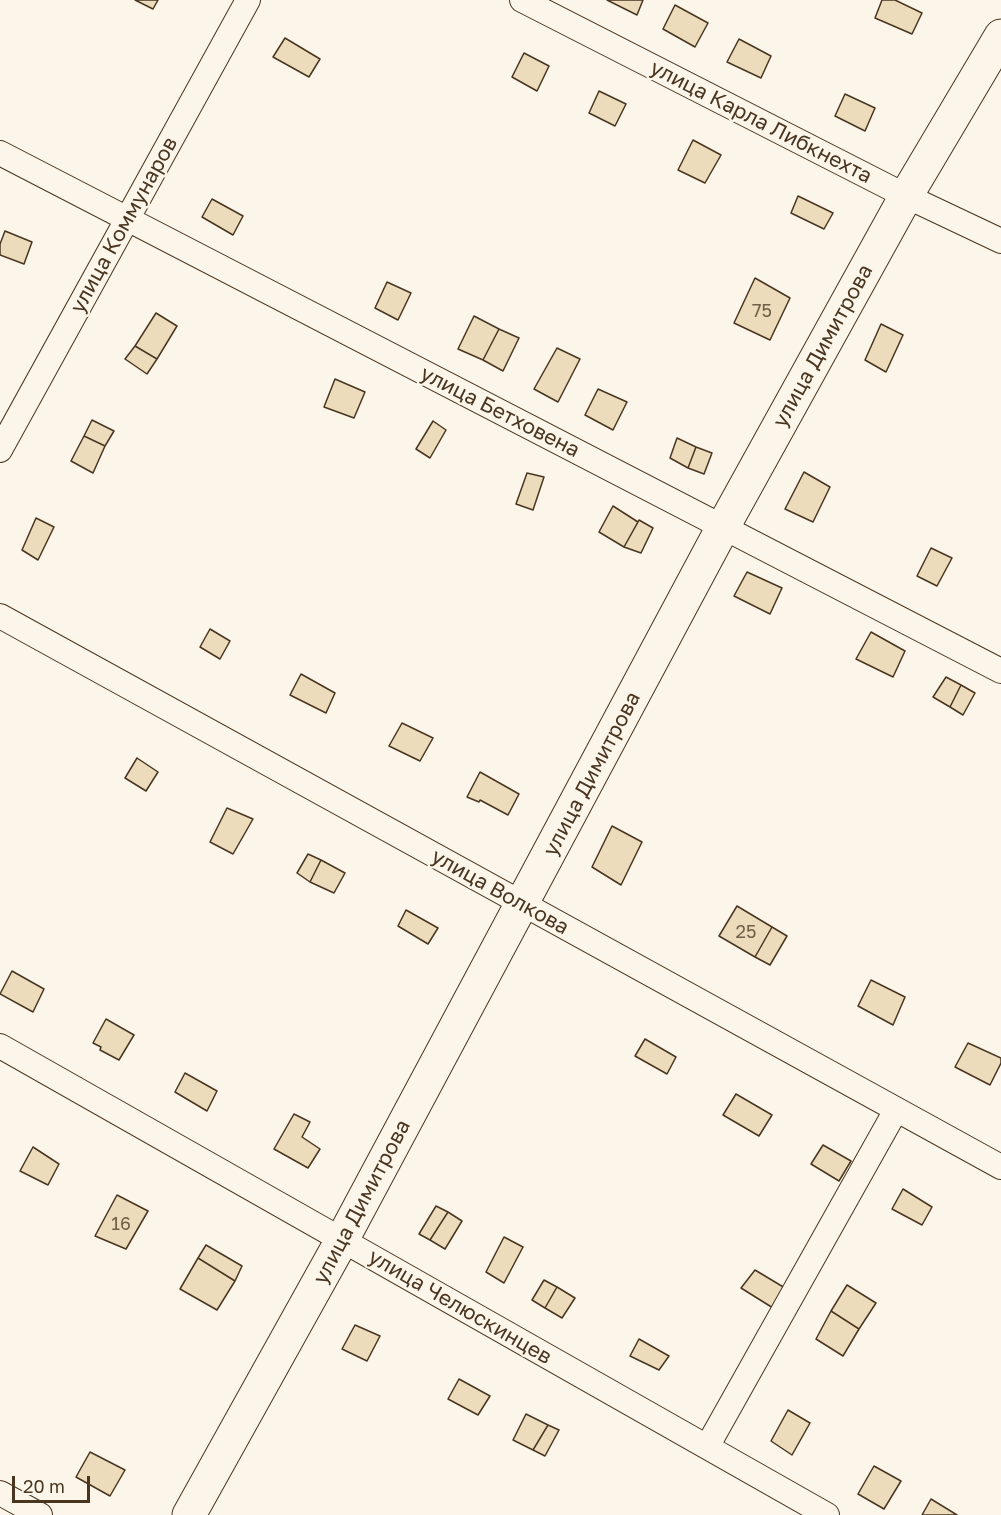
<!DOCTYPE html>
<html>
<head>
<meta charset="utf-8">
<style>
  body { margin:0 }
  #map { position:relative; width:1001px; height:1515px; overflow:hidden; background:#fbf6e9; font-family:"Golos Text",sans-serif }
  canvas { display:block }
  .scale { position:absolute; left:12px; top:1476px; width:78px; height:27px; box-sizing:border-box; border:3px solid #4a3520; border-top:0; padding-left:8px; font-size:18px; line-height:21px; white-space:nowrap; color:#4a3520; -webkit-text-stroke:4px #fbf6e9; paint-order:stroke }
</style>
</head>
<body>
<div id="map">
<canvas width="1001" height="1515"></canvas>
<div class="scale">20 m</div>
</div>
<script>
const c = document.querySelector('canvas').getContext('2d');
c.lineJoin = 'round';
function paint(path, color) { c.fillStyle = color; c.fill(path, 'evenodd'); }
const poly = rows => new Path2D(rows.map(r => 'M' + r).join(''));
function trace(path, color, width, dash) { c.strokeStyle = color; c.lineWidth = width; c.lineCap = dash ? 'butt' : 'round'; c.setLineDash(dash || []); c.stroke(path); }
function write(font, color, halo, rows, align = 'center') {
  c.font = font + ' "Golos Text",sans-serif'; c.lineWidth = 4.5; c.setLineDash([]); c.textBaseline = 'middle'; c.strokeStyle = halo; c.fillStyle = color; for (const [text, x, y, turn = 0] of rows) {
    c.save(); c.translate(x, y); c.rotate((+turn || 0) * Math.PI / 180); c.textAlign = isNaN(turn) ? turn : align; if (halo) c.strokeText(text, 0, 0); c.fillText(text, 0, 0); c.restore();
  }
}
const building = poly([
  [135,0,158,0,153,9,135,0],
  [607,0,643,0,637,15,607,0],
  [882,0,895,0,922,13,912,34,875,18,882,0],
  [675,5,708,23,695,47,663,29,675,5],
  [285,38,320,59,309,77,273,57,285,38],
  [739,39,771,56,761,78,727,62,739,39],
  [524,53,549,66,537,91,512,77,524,53],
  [599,91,626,104,615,126,589,113,599,91],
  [845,94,875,108,865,131,835,116,845,94],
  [693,140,721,155,705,183,678,170,693,140],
  [798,196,833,213,824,229,791,213,798,196],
  [212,199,243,216,233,235,202,217,212,199],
  [5,231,32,242,24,264,0,255,0,244,5,231],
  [755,278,790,298,770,340,734,323,755,278],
  [387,282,411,293,398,320,375,308,387,282],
  [156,313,177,326,157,359,135,346,156,313],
  [474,316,499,329,483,360,458,349,474,316],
  [881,324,903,335,886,372,865,360,881,324],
  [499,329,519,338,503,371,483,360,499,329],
  [135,346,157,359,147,374,125,359,135,346],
  [557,348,580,359,558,402,534,389,557,348],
  [335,379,365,392,354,418,324,407,335,379],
  [598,389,627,402,613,430,585,415,598,389],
  [92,420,114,431,105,446,84,436,92,420],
  [433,421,446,430,430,458,416,449,433,421],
  [84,436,105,446,93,473,71,461,84,436],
  [677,438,696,447,688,468,670,458,677,438],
  [696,447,712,453,704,474,688,468,696,447],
  [804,472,830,487,813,522,785,509,804,472],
  [527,473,544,477,533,510,516,504,527,473],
  [613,506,638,522,624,547,599,532,613,506],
  [36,518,54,527,38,560,22,550,36,518],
  [639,520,653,528,641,553,624,547,639,520],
  [931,548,952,558,937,586,917,576,931,548],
  [747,572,782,588,770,614,734,596,747,572],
  [210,629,230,641,220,659,200,647,210,629],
  [871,632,905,651,893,677,856,659,871,632],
  [301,674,335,693,326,713,290,695,301,674],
  [946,677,961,685,950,707,933,697,946,677],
  [961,685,975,693,963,715,950,707,961,685],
  [402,723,433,738,420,761,389,746,402,723],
  [137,758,158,772,146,791,125,778,137,758],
  [480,772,519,794,508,815,480,800,479,802,467,797,480,772],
  [227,808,253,819,233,854,210,842,227,808],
  [612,826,642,842,621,885,592,867,612,826],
  [308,854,321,860,310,882,297,873,308,854],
  [321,860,345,873,334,893,310,882,321,860],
  [737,906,772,927,755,957,719,936,737,906],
  [406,910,438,928,428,944,398,926,406,910],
  [772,927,787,936,770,965,755,957,772,927],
  [12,971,44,989,33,1012,0,994,12,971],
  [871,980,905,997,893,1025,858,1006,871,980],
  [106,1019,134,1035,119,1060,100,1050,101,1047,93,1043,106,1019],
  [645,1039,676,1057,667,1074,635,1056,645,1039],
  [968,1043,1001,1058,1001,1063,990,1085,955,1067,968,1043],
  [185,1073,217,1091,207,1111,175,1092,185,1073],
  [736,1094,772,1115,759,1136,723,1115,736,1094],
  [294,1114,310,1122,302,1137,320,1149,308,1168,274,1149,294,1114],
  [823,1145,851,1161,839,1181,811,1164,823,1145],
  [33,1147,59,1164,48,1185,20,1171,33,1147],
  [903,1189,932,1207,922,1225,892,1209,903,1189],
  [117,1195,148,1211,126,1249,95,1236,117,1195],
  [436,1206,448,1212,430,1240,419,1234,436,1206],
  [448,1212,462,1221,445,1249,430,1240,448,1212],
  [504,1237,523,1247,504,1283,486,1272,504,1237],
  [206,1245,242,1266,235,1281,198,1258,206,1245],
  [198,1258,235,1281,217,1310,180,1289,198,1258],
  [755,1270,785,1288,773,1308,741,1288,755,1270],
  [544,1280,557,1287,545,1308,532,1300,544,1280],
  [847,1285,876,1303,859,1329,831,1311,847,1285],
  [557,1287,575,1298,562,1318,545,1308,557,1287],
  [831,1311,859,1329,843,1356,816,1339,831,1311],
  [355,1325,380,1336,367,1361,342,1349,355,1325],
  [639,1339,669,1356,659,1370,630,1356,639,1339],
  [459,1379,490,1396,478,1415,448,1399,459,1379],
  [788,1410,810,1423,792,1455,771,1441,788,1410],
  [526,1414,548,1425,533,1450,513,1440,526,1414],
  [548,1425,559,1430,545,1456,533,1450,548,1425],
  [90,1452,125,1470,110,1496,76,1477,90,1452],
  [874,1466,901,1481,884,1509,858,1494,874,1466],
  [931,1499,957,1515,922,1515,931,1499]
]);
paint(building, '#ecdcbc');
trace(building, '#4a3520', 1.5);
const street = poly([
  [522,0,906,196,1001,241],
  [0,153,1001,671],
  [0,450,248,0],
  [0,616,1001,1167],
  [0,1046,827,1515],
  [707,1447,896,1110],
  [0,1493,40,1515]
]);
const secondary = poly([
  [189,1515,342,1240,723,527,906,196,1001,36]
]);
trace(street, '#4a3520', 26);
trace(secondary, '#4a3520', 35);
trace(street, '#fbf6e9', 24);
trace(secondary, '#fbf6e9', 33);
write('18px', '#725f47', null, [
  ["75",762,311],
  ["25",746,932],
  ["16",121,1224]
]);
write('21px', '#4a3520', '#fbf6e9', [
  ["улица Карла Либкнехта",761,122,27],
  ["улица Коммунаров",124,225,-61],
  ["улица Димитрова",823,346,-61],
  ["улица Бетховена",500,412,27],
  ["улица Димитрова",592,774,-62],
  ["улица Волкова",500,892,29],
  ["улица Димитрова",362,1202,-62],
  ["улица Челюскинцев",460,1307,30]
]);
</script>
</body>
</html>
